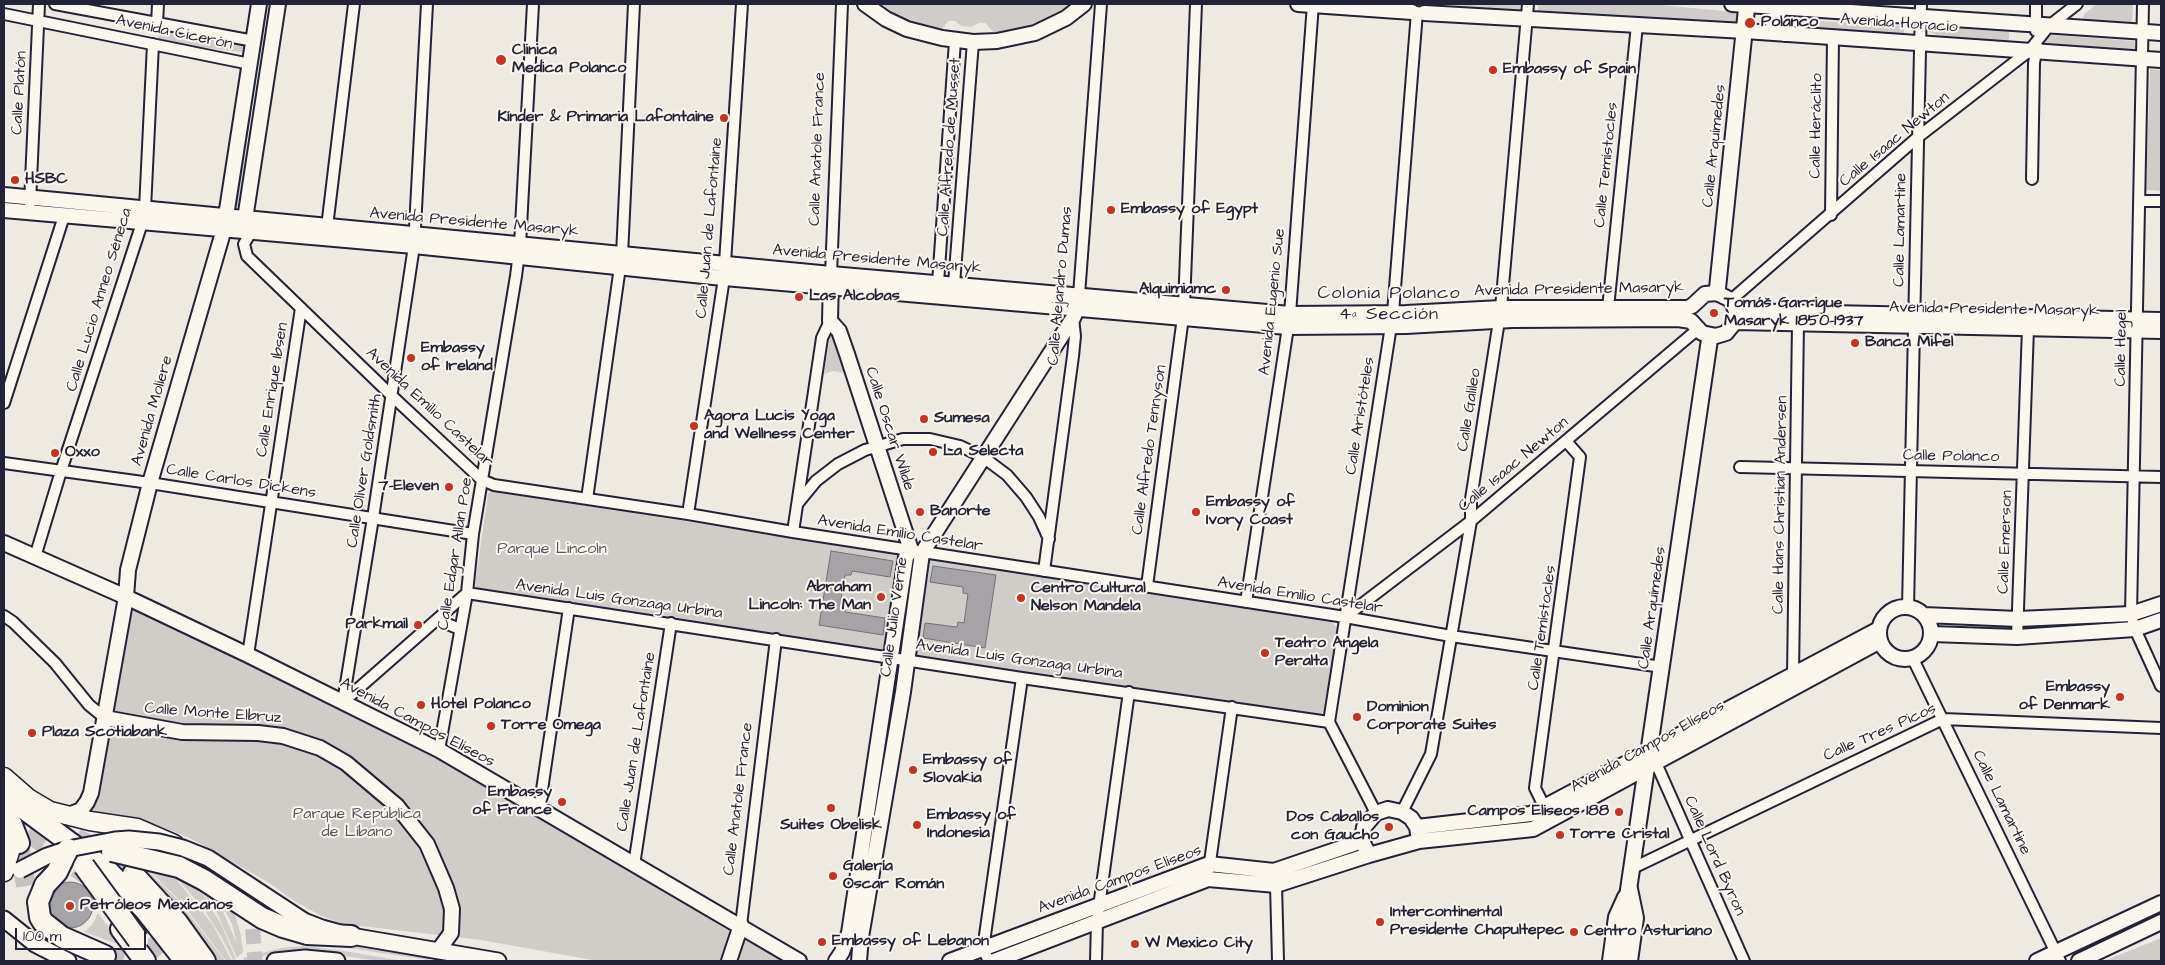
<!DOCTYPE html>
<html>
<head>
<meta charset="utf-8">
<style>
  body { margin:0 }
  #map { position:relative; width:2165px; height:965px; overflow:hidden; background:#eeeae2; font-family:"Architects Daughter",sans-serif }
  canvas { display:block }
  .frame { position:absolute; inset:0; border:5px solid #22223b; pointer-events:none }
  .scale { position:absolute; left:15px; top:928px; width:131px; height:22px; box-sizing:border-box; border:2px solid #22223b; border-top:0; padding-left:6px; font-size:15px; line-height:18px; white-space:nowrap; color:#22223b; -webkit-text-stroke:4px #fbf7ec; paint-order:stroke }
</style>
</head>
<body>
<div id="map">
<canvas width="2165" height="965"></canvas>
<div class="frame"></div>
<div class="scale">100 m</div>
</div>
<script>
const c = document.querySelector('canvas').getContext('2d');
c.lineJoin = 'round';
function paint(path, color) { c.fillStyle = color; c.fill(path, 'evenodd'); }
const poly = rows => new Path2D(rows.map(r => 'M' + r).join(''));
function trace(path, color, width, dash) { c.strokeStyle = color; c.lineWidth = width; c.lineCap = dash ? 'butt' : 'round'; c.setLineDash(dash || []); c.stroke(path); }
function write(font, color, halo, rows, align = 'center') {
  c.font = font + ' "Architects Daughter",sans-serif'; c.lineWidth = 4; c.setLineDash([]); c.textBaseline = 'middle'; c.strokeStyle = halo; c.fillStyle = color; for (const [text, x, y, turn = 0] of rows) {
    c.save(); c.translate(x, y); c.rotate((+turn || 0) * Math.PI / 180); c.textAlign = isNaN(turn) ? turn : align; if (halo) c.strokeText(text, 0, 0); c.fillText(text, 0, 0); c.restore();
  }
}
paint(poly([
  [258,4,266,4,238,207,230,206],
  [871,4,1077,4,1062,18,998,37,985,23,979,23,971,27,961,26,955,21,948,21,938,34,917,29],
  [1452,4,1522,4,1522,16,1452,8],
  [1538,4,1650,4,1735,12,1739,13,1743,28,1541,16,1538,12],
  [2097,4,2133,4,2132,24,2085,21,2083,18,2084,14],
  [1784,19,1904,26,1904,40,1805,33,1781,26,1780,21],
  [1927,22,2006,28,2009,32,2009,39,2004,43,1937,35,1929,32],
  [160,28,244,45,242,52,157,42],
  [2052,35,2134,41,2136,51,2046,47,2045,40],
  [2150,69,2161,70,2161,191,2146,190],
  [832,335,833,335,845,373,833,371,824,374,830,336],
  [491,491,1043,577,1328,618,1338,629,1328,708,1318,716,478,590,475,585,488,494],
  [134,604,437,756,525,810,635,871,732,933,784,961,598,961,481,940,344,924,321,916,293,900,266,881,190,838,153,824,90,818],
  [115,863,142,865,177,899,225,961,212,961],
  [144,865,169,871,177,880,213,925,232,961,226,961,181,902],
  [171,871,192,880,202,893,221,924,236,959,233,960,222,938,205,911],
  [193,880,219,902,237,944,232,924,215,893,233,907,241,936,243,952,237,958,217,913],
  [98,913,123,946,84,932,92,925],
  [2161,938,2161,961,2104,961],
  [314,943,349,943,429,956,429,960],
  [304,946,338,950,404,961,379,961,302,950,283,951,244,961,243,958,281,948]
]), '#d0cdc9');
const water = poly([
  [831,551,893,561,890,577,852,571,851,575,845,575,840,605,846,607,845,612,885,618,883,635,819,625,831,551],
  [933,566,996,575,985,648,923,638,925,623,957,627,958,622,964,623,968,594,963,593,963,587,930,582,933,566],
  '47 905a23 23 0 1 1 46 0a23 23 0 1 1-46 0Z'
]);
paint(water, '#a6a3a7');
trace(water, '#716f7c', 1);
trace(poly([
  [251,906,255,961]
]), '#c5c2c1', 15, [15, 8]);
trace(poly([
  [4,814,95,881],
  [76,838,125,865,133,874],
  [19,843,26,886],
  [129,916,166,961],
  [105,956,123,961]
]), '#c5c2c1', 20, [20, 10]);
const minor = poly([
  [55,4,254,41],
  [2036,4,2036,31],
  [2143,4,2131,614,2135,629,2161,686],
  [4,14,250,64],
  [157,24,158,4],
  [2032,179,2034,63,2037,46],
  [2140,201,2161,201],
  [30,203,39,4],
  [1831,215,1833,37],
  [327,227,354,4],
  [251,232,244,244,247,256,392,396,482,480,494,485,688,514,793,532,1345,617,1451,636,1662,667],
  [622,255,634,4],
  [831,274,842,4],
  [938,283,955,41],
  [954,284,973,42],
  [1079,295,1101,4],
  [1731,300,1918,137,2029,51,2049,26,2077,4],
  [1184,305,1196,4],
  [1608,308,1637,25],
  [4,403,64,216],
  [4,463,150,483,473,534],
  [1740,467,2161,477],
  [587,499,620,267],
  [798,503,816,481,838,464,865,450,903,439,930,439,960,446,983,457,1007,475,1026,497,1039,517,1049,539],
  [688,514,724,278,742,4],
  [793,532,822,338,830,321],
  [35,557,61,471,142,223,145,209,153,44],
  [1044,571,1073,356,1075,336,1073,318],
  [1147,586,1183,317],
  [467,593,1022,678,1329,722],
  [1246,602,1290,314,1313,4],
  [1908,607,1921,4],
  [4,616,13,622,55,663,89,705,105,718],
  [1345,617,1471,521,1698,329],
  [437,620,460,629],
  [2017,637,2028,328],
  [248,655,301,308],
  [1913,659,2060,961],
  [1795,680,1793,675,1798,323],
  [343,702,373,518,414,246,427,4],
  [343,702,467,593],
  [439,750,467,593,473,534,516,276,520,245,533,4],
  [1656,763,1744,961],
  [539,810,569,608],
  [1402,812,1431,754,1471,521,1471,499,1501,308,1528,4],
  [1547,812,1535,788,1580,457,1566,441],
  [1376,813,1329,722,1393,313,1417,12],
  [634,865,671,623],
  [1633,868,1943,719,2161,728],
  [1209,869,1232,707],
  [1276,885,1278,961],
  [741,925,776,639],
  [989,961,983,949,1022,678],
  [1096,961,1097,921,1129,692]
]);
const tertiary = poly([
  [865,4,886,19,907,29,942,38,973,42,997,41,1035,33,1066,18,1084,4],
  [1298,4,1412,12],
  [1732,4,2161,33],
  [1782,8,1774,19,1773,23,1778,32,1784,34],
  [1424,13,1745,31,2161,60],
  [4,195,831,274,1290,314,1406,313,1501,308,1687,308,1692,306,1705,294,1717,293,1731,300,1736,311,1735,322,1726,333,1716,336,1702,333,1691,321,1678,319,1512,320,1406,326,1287,327,713,277,414,246,4,210],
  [245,219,278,4],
  [831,278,830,321,839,331,847,354,911,550,906,557,849,933,842,952,836,961],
  [1736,311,2161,320],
  [1735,322,2161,331],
  [4,543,126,597,248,655,439,750,799,961],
  '1879 633a26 26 0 1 1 52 0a26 26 0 1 1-52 0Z',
  [1924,615,2018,619,2131,614,2161,604],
  [1932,634,2017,637,2135,629,2161,620],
  [105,718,182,732,258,733,283,736,320,748,346,763,397,806,427,844,446,888,452,909,451,933,438,951],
  [1388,809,1402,812,1411,818,1417,827,1419,841,1369,855,1362,841,1364,827,1376,813,1388,809],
  [66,816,81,810,87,802,91,793,126,597,128,570,150,483,224,229,259,4],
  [1417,827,1531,814,1879,629],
  [1419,841,1533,829,1880,641],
  [729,961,741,925],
  [859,961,861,937,903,692,922,553,1073,318,1078,307,1078,301],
  [950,961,1209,864,1274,871,1362,841],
  [994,961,1208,879,1276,885,1369,855],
  [1610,961,1616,917,1625,897],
  [1630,961,1636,918,1630,889],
  [2037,961,2161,903],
  [2079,961,2161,922]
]);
const secondary = poly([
  [1717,293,1747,4],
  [183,859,206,868,233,885,247,899,251,906],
  [4,919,35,944,68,961],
  [304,921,322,928,351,936,498,961],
  [275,961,305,958,337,961],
  [1618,961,1710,336]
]);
const trunk = poly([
  [4,777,28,798,50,811,90,821,137,828,174,844],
  [4,831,9,837,11,848,4,872]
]);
const motorway = poly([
  [4,794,107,870,145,910,185,961],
  [4,815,12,825,19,843],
  [133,874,177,922,205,961],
  [45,885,38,902,40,917,43,922,62,937,105,956],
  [121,929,145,961],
  [307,934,351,936]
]);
trace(minor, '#22223b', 14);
trace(tertiary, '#22223b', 18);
trace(secondary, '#22223b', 19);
trace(trunk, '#22223b', 21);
trace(motorway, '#22223b', 24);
trace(minor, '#fbf7ec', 10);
trace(tertiary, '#fbf7ec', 14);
trace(secondary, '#fbf7ec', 15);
trace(trunk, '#fbf7ec', 18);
trace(motorway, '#fbf7ec', 20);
const secondaryBridge = poly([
  [20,870,47,856,68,849,115,840,129,839,159,842,183,848,208,858,304,921]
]);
const motorwayBridge = poly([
  [112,851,179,867,204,880,262,918,283,927,307,934],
  [84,866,138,940],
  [45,885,57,872,68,849]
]);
trace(secondaryBridge, '#22223b', 19, []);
trace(motorwayBridge, '#22223b', 24, []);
trace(secondaryBridge, '#fbf7ec', 15);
trace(motorwayBridge, '#fbf7ec', 20);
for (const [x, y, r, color] of [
  [1750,23,6,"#c8321e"],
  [501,60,6,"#c8321e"],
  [1493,70,5,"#c8321e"],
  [724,118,5,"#c8321e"],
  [15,180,5,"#c8321e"],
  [1111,210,5,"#c8321e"],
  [1226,290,5,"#c8321e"],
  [799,297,5,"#c8321e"],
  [1714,313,5,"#c8321e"],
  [1855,343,5,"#c8321e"],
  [411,358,5,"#c8321e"],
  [924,419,5,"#c8321e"],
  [694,426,5,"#c8321e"],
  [933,452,5,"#c8321e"],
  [55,453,5,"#c8321e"],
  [449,487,5,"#c8321e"],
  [920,512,5,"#c8321e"],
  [1196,512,5,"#c8321e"],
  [881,597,5,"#c8321e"],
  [1021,598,5,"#c8321e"],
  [418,625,5,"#c8321e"],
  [1265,653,5,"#c8321e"],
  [2120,697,5,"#c8321e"],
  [421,705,5,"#c8321e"],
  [1357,717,5,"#c8321e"],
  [491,726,5,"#c8321e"],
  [32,733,5,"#c8321e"],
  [913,770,5,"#c8321e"],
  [562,802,5,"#c8321e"],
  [831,808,5,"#c8321e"],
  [1619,812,5,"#c8321e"],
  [917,825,5,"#c8321e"],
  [1389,827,5,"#c8321e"],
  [1560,835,5,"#c8321e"],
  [833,876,5,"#c8321e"],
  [70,906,5,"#c8321e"],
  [1380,922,5,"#c8321e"],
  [1574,932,5,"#c8321e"],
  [822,942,5,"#c8321e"],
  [1135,944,5,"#c8321e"]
]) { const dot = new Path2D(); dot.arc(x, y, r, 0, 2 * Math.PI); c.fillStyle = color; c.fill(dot); trace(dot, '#fbf7ec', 2); }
write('bold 16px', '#22223b', '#fbf7ec', [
  ["Polanco",1761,23],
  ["Clinica",512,51],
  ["Medica Polanco",512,69],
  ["Embassy of Spain",1503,70],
  ["Kínder & Primaria Lafontaine",714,118,"right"],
  ["HSBC",25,180],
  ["Embassy of Egypt",1121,210],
  ["Alquimiamc",1216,290,"right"],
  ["Las Alcobas",809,297],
  ["Tomáš Garrigue",1724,304],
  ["Masaryk 1850-1937",1724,322],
  ["Banca Mifel",1865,343],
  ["Embassy",421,349],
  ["of Ireland",421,367],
  ["Agora Lucis Yoga",704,417],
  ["and Wellness Center",704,435],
  ["Sumesa",934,419],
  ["La Selecta",943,452],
  ["Oxxo",65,453],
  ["7-Eleven",439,487,"right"],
  ["Embassy of",1206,503],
  ["Ivory Coast",1206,521],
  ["Banorte",930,512],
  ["Abraham",871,588,"right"],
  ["Lincoln: The Man",871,606,"right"],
  ["Centro Cultural",1031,589],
  ["Nelson Mandela",1031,607],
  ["Parkmail",408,625,"right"],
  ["Teatro Angela",1275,644],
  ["Peralta",1275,662],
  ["Embassy",2110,688,"right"],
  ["of Denmark",2110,706,"right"],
  ["Hotel Polanco",431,705],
  ["Dominion",1367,708],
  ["Corporate Suites",1367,726],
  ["Torre Omega",501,726],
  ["Plaza Scotiabank",42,733],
  ["Embassy of",923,761],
  ["Slovakia",923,779],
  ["Embassy",552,793,"right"],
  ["of France",552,811,"right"],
  ["Campos Eliseos 188",1609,812,"right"],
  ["Embassy of",927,816],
  ["Indonesia",927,834],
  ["Dos Caballos",1379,818,"right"],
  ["con Gaucho",1379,836,"right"],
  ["Suites Obelisk",831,826,"center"],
  ["Torre Cristal",1570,835],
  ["Galería",843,867],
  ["Oscar Román",843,885],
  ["Petróleos Mexicanos",80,906],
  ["Intercontinental",1390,913],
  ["Presidente Chapultepec",1390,931],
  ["Centro Asturiano",1584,932],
  ["Embassy of Lebanon",832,942],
  ["W Mexico City",1145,944]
], 'left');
write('16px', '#22223b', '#fbf7ec', [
  ["Avenida Horacio",1899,24,4],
  ["Avenida Cicerón",174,33,12],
  ["Calle Platón",20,93,-87],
  ["Calle Heráclito",1817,126,-89],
  ["Calle Isaac Newton",1895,140,-40],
  ["Calle Arquímedes",1715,146,-84],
  ["Calle Alfredo de Musset",950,147,-86],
  ["Calle Anatole France",818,149,-88],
  ["Calle Temístocles",1607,165,-84],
  ["Avenida Presidente Masaryk",474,223,5],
  ["Calle Juan de Lafontaine",710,228,-85],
  ["Calle Lamartine",1901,230,-89],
  ["Avenida Presidente Masaryk",877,260,5],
  ["Calle Alejandro Dumas",1061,286,-85],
  ["Avenida Presidente Masaryk",1579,290,-1],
  ["Calle Lucio Anneo Séneca",100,300,-73],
  ["Avenida Eugenio Sue",1273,302,-84],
  ["Avenida Presidente Masaryk",1994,310,1],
  ["Calle Hegel",2122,348,-89],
  ["Calle Enrique Ibsen",273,390,-81],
  ["Avenida Emilio Castelar",429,408,43],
  ["Calle Galileo",1470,410,-81],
  ["Avenida Moliere",153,411,-74],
  ["Calle Aristóteles",1361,416,-81],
  ["Calle Oscar Wilde",889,429,72],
  ["Calle Alfredo Tennyson",1150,450,-82],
  ["Calle Polanco",1951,457,1],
  ["Calle Isaac Newton",1514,465,-40],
  ["Calle Oliver Goldsmith",365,471,-81],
  ["Calle Carlos Dickens",241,482,9],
  ["Calle Hans Christian Andersen",1781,505,-89],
  ["Avenida Emilio Castelar",900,534,9],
  ["Calle Emerson",2006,542,-88],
  ["Calle Edgar Allan Poe",456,554,-81],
  ["Avenida Emilio Castelar",1300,596,9],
  ["Avenida Luis Gonzaga Urbina",619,600,8],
  ["Calle Arquímedes",1653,608,-82],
  ["Calle Julio Verne",895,617,-82],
  ["Calle Temístocles",1543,628,-82],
  ["Avenida Luis Gonzaga Urbina",1019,660,8],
  ["Calle Monte Elbruz",213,714,4],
  ["Avenida Campos Elíseos",417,723,28],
  ["Calle Tres Picos",1880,733,-24],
  ["Calle Juan de Lafontaine",637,742,-81],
  ["Avenida Campos Elíseos",1648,747,-29],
  ["Calle Anatole France",739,799,-83],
  ["Calle Lamartine",2001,803,64],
  ["Calle Lord Byron",1714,856,66],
  ["Avenida Campos Elíseos",1120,880,-20]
]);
write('16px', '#565566', '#fbf7ec', [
  ["Parque Lincoln",552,550],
  ["Parque República",357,815],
  ["de Líbano",357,833]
]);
c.letterSpacing = '1px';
write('18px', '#22223b', '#fbf7ec', [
  ["Colonia Polanco",1389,294],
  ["4ª Sección",1389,315]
]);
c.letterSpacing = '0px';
</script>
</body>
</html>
